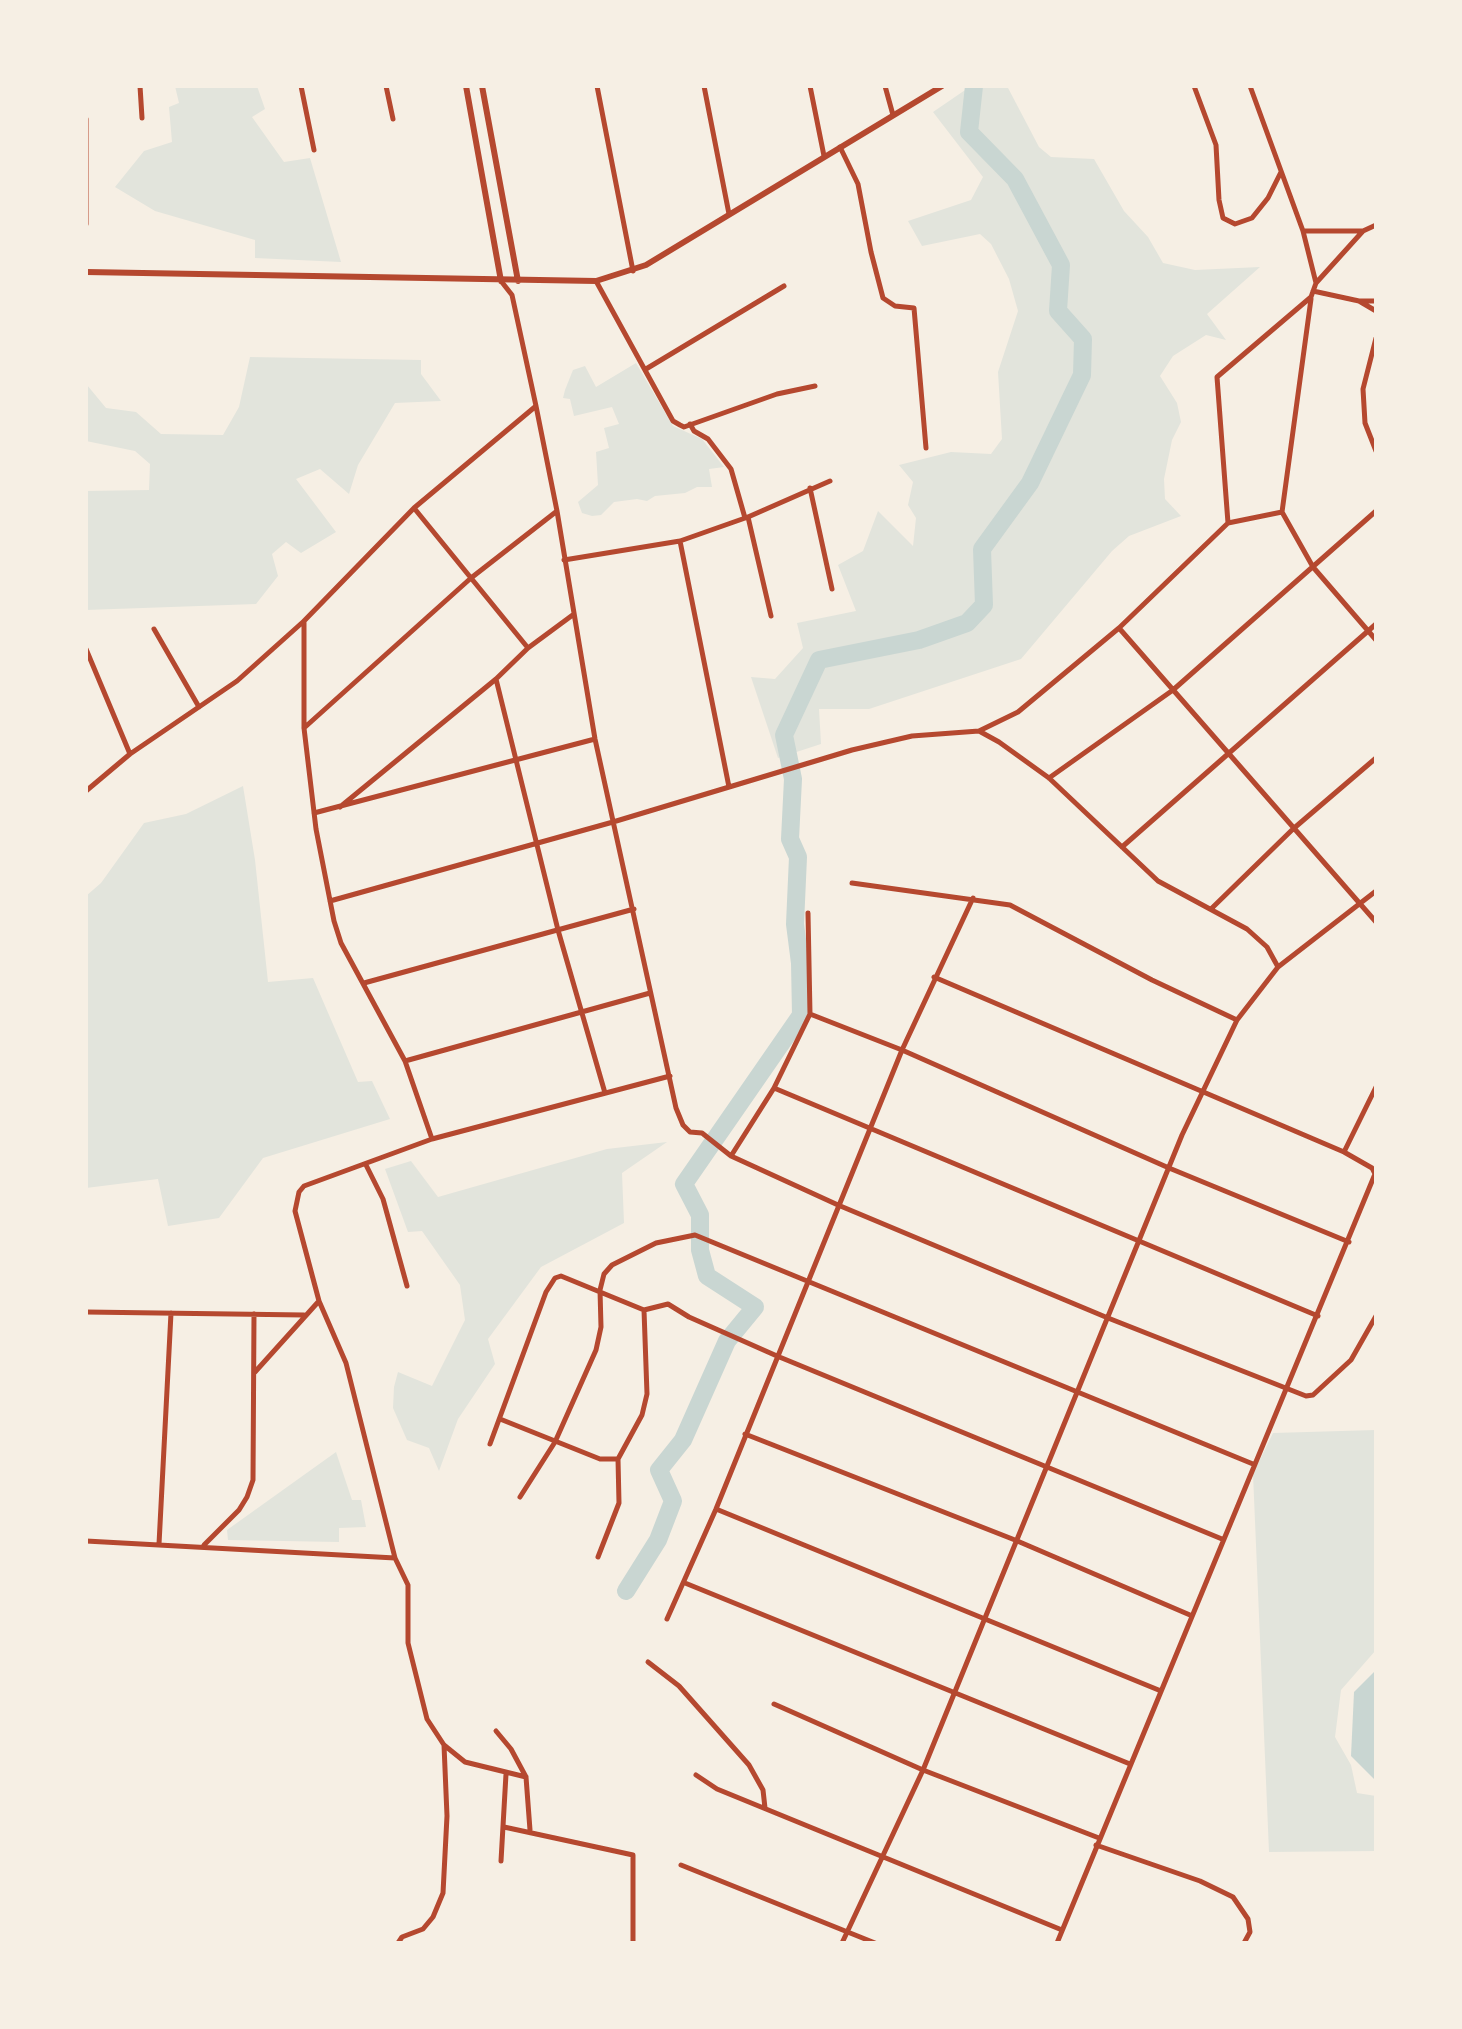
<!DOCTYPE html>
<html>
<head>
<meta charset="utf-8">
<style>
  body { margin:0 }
  #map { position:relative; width:1462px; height:2029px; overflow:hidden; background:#f6efe4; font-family:"Nunito Sans",sans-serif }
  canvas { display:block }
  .frame { position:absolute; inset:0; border:88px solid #f6efe4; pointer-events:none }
</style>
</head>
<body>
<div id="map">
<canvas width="1462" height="2029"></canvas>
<div class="frame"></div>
</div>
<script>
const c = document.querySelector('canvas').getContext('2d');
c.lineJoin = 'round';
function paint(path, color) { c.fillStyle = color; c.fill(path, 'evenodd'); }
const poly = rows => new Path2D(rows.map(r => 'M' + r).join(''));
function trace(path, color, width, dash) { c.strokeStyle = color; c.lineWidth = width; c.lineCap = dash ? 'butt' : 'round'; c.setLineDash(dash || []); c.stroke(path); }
paint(poly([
  [175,86,257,86,265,109,252,117,284,162,310,158,341,262,255,258,255,240,155,211,115,187,144,151,172,142,169,107,179,103],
  [971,86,1007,86,1039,147,1051,157,1094,159,1124,211,1148,237,1163,263,1195,270,1260,267,1207,314,1226,340,1206,335,1173,356,1160,376,1177,403,1181,422,1172,440,1164,479,1165,499,1181,516,1129,536,1112,551,1021,659,869,709,819,709,821,744,778,758,751,677,775,679,803,648,797,623,856,611,838,565,863,551,878,511,913,546,916,518,908,505,913,482,899,465,951,452,991,454,1002,439,998,372,1018,311,1009,279,991,244,980,234,922,246,908,221,971,200,983,177,933,112],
  [250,357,421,360,421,374,441,401,395,403,358,465,349,494,320,469,296,479,336,532,301,553,286,542,272,554,278,576,256,604,86,610,86,491,149,490,150,464,135,451,86,441,86,373,87,385,106,408,136,412,161,434,223,435,239,407],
  [636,363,673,426,702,439,724,467,709,469,712,487,697,487,685,493,655,496,647,501,637,499,614,502,601,515,592,516,582,513,578,502,598,485,596,452,609,448,604,428,619,424,612,407,574,416,570,399,563,398,565,390,573,370,585,366,596,387],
  [243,786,255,860,268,982,313,978,358,1082,372,1081,390,1119,263,1158,219,1218,168,1226,158,1179,86,1188,86,896,101,883,144,823,186,814],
  [667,1142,622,1173,624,1223,541,1267,488,1339,495,1364,458,1419,439,1471,429,1448,407,1440,393,1408,394,1387,398,1372,432,1386,465,1320,460,1285,422,1231,408,1232,385,1169,411,1161,438,1197,607,1149],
  [1376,1430,1376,1650,1341,1690,1335,1737,1351,1765,1357,1793,1376,1796,1376,1851,1269,1852,1253,1474,1273,1433],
  [336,1452,352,1500,361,1500,366,1527,339,1528,339,1542,228,1540,227,1530]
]), '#e2e4dc');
paint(poly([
  [1376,1670,1376,1781,1351,1756,1354,1692]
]), '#c9d6d2');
trace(poly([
  [626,1591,658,1540,673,1501,659,1470,683,1440,727,1341,755,1307,707,1276,700,1250,700,1215,684,1184,801,1015,800,963,795,924,798,857,790,839,793,779,784,735,819,660,919,640,967,623,984,605,982,549,1030,483,1082,375,1083,339,1058,311,1061,265,1015,179,969,132,974,86]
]), '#c9d6d2', 18);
trace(poly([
  [140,86,142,118],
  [301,86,314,150],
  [386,86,393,119],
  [597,86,633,271],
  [704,86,729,214],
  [810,86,824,156],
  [885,86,893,115],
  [1194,86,1216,145,1219,200,1223,218,1235,224,1252,218,1268,198,1281,172],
  [86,119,86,224],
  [840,147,858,184,871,252,883,298,895,306,914,308,926,448],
  [1303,231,1363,231],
  [501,281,512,295,536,406,557,511,595,739,676,1108,683,1125,690,1132,702,1133,731,1156,838,1205,1108,1318,1306,1396,1313,1395,1351,1360,1376,1316],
  [596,281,673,421,680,425,684,427,777,394,815,386],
  [1316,283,1363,231,1376,225],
  [1313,291,1359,301,1376,301],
  [1311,299,1282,512,1313,567,1376,640],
  [1359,301,1376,311],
  [1376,338,1363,389,1365,423,1376,451],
  [646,369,784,286],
  [690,424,694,431,708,439,731,469,745,518],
  [810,488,832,589],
  [414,508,528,648],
  [748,517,771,616],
  [1228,523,1217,377,1311,297,1316,283,1303,231,1250,86],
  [680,541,729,787],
  [564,560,680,541,748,517,830,481],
  [304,621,304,728,316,829,334,921,341,943,405,1061,432,1139],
  [1119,628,1376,922],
  [154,629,199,707],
  [86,649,130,754],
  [496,679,558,930,605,1093],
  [304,728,471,578,557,511],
  [979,731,1018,712,1119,628,1228,523,1282,512],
  [1049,778,1173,690,1376,511],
  [86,791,130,754,237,681,304,621,414,508,536,406],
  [340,807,496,679,528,648,574,614],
  [314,813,595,739],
  [1122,847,1376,624],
  [852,883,1010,905,1152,980,1237,1020],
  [330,901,613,822,852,750,912,736,979,731,999,742,1049,778,1158,881,1247,929,1267,947,1278,967],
  [1212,908,1293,829,1376,758],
  [934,977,1344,1152,1372,1168,1375,1174,1057,1943],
  [364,983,634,909],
  [810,1014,902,1050,1169,1168,1349,1242],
  [405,1061,650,993],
  [774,1088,1318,1316],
  [1344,1152,1376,1087],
  [731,1156,774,1088,810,1014,808,913],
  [366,1165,383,1199,407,1286],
  [319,1301,346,1363,395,1558,408,1585,408,1643,427,1719,444,1745,465,1762,526,1777],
  [86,1312,304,1315],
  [255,1372,319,1301,295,1211,299,1192,304,1186,432,1139,670,1076],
  [500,1419,600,1459,618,1459,642,1415,647,1394,644,1310],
  [745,1434,1015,1540,1190,1615],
  [490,1444,546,1292,555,1278,561,1276,644,1310,668,1304,689,1317,777,1356,1222,1539],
  [520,1497,555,1442,596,1350,601,1327,600,1290,604,1274,612,1265,656,1243,695,1235,1253,1464],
  [716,1509,1161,1691],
  [86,1541,395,1558],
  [159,1544,171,1313],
  [204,1545,239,1510,247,1497,253,1480,254,1314],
  [598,1557,619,1503,618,1459],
  [685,1583,1130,1764],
  [667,1619,716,1509,902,1050,973,898],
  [648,1662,679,1686,749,1765,763,1790,765,1808],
  [774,1704,923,1770,1099,1838],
  [496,1731,511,1749,526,1777,530,1830],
  [696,1775,717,1789,1062,1930],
  [504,1827,633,1855,633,1943],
  [1096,1845,1200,1881,1233,1897,1248,1919,1250,1932,1244,1943],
  [501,1861,506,1774],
  [681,1865,875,1943],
  [398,1943,402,1937,423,1929,433,1917,443,1893,447,1816,444,1745],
  [842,1943,923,1770,1182,1135,1237,1020,1278,967,1376,891]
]), '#b5482f', 5);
trace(poly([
  [466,86,501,281],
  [482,86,518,281],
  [86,272,596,281,646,265,942,86]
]), '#b5482f', 6);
</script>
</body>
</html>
